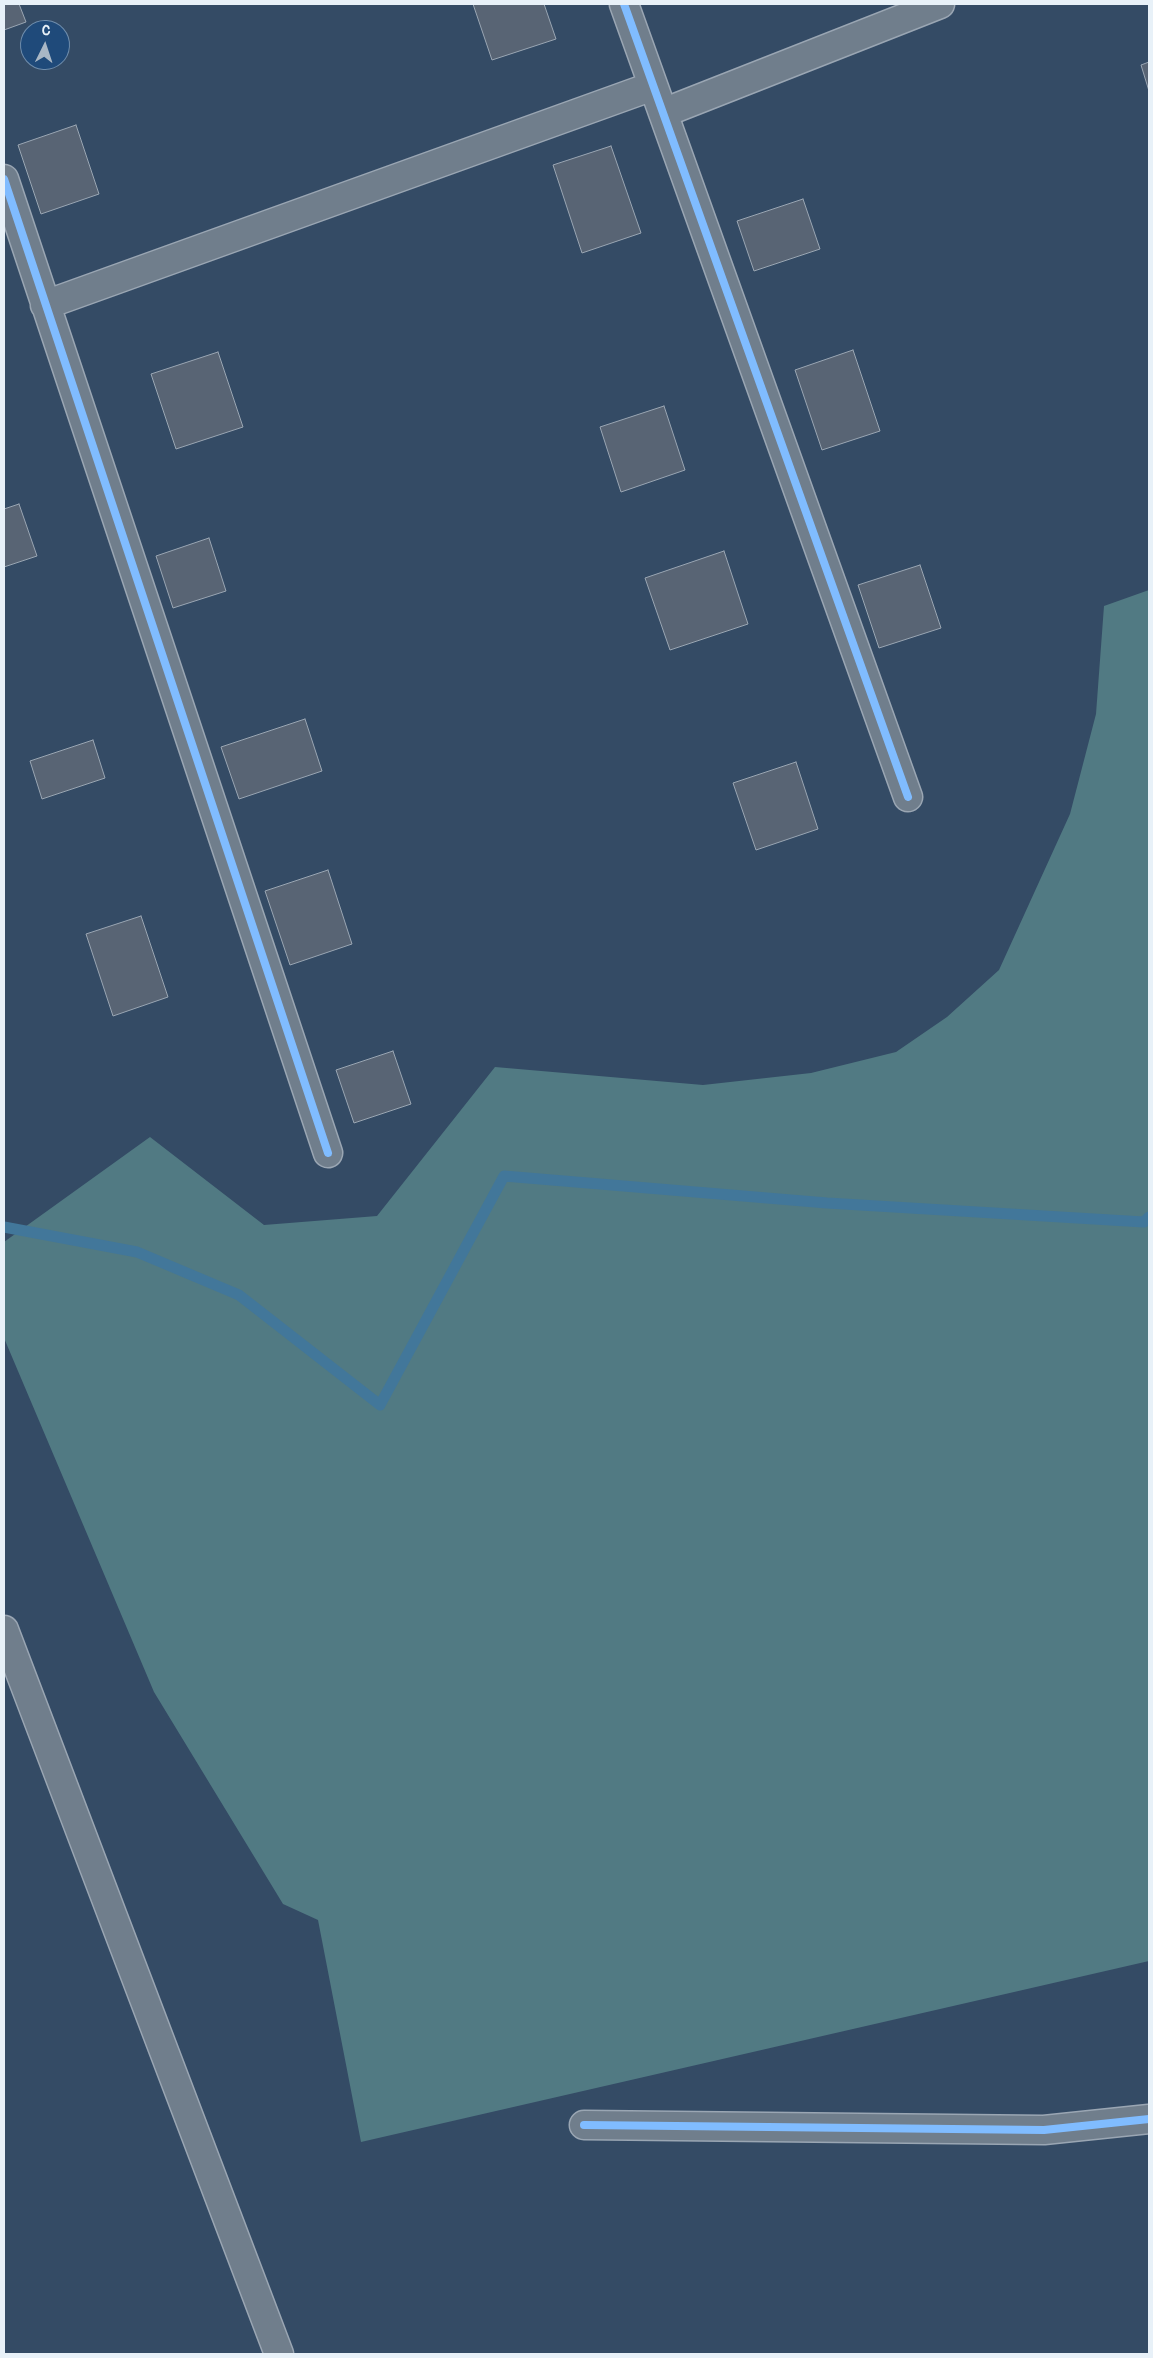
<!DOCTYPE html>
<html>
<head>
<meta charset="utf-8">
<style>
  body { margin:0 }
  #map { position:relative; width:1153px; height:2358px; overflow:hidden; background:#344b65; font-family:Pangolin,sans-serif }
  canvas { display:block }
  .frame { position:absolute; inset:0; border:5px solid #e8f1f8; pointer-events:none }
  .north { position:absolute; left:20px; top:20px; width:50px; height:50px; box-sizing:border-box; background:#1f4a7a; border:1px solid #6f8dac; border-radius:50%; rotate:4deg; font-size:14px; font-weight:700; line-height:20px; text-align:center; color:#e8f1f8 }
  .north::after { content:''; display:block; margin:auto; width:18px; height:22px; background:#a9b7c5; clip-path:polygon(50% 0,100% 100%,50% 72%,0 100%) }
</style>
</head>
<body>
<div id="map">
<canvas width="1153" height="2358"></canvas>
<div class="frame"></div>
<div class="north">С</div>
</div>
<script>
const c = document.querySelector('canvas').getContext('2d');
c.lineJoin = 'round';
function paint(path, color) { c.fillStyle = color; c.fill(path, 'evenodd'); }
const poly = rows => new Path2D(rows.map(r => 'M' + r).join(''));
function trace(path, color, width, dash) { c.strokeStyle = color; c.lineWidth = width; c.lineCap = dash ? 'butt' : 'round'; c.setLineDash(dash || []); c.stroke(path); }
paint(poly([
  [1149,590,1149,1961,361,2142,318,1920,283,1904,154,1692,4,1338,4,1242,150,1137,264,1225,377,1216,495,1067,703,1085,811,1073,896,1052,947,1017,999,970,1070,814,1096,714,1104,606]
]), '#517a83');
trace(poly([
  [4,1227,137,1252,239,1295,380,1405,504,1176,827,1203,1144,1222,1149,1217]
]), '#42779a', 11);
const building = poly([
  [4,4,19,4,26,22,4,30,4,4],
  [473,4,544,4,556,39,492,60,473,4],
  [1149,62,1149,91,1141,65,1149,62],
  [76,125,99,194,41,214,18,145,76,125],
  [611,146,641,233,582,253,553,165,611,146],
  [803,199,820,249,754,271,737,221,803,199],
  [853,350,880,431,822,450,795,370,853,350],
  [218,352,243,427,176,449,151,374,218,352],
  [664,406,685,470,621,492,600,427,664,406],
  [19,504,37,556,4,567,4,509,19,504],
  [209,538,226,591,173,608,156,556,209,538],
  [724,551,748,624,670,650,645,578,724,551],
  [920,565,941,628,879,648,858,585,920,565],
  [305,719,322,771,239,799,221,747,305,719],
  [93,740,105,778,42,799,30,761,93,740],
  [796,762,818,829,756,850,733,783,796,762],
  [328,870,352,944,290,965,265,891,328,870],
  [141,916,168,997,113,1016,86,934,141,916],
  [393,1051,411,1104,354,1123,336,1070,393,1051]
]);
paint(building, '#586474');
trace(building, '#9aa6b3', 1);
const minor = poly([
  [624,4,908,797],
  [663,113,940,4],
  [4,179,328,1153],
  [45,305,653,86],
  [584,2125,1044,2130,1149,2119]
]);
const major = poly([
  [4,1630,279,2354]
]);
trace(minor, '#9aa6b3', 31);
trace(major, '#9aa6b3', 31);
trace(minor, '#707e8c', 28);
trace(major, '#707e8c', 28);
trace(poly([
  [624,4,908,797],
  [4,179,328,1153],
  [584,2125,1044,2130,1149,2119]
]), '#80bcff', 8);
</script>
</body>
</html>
